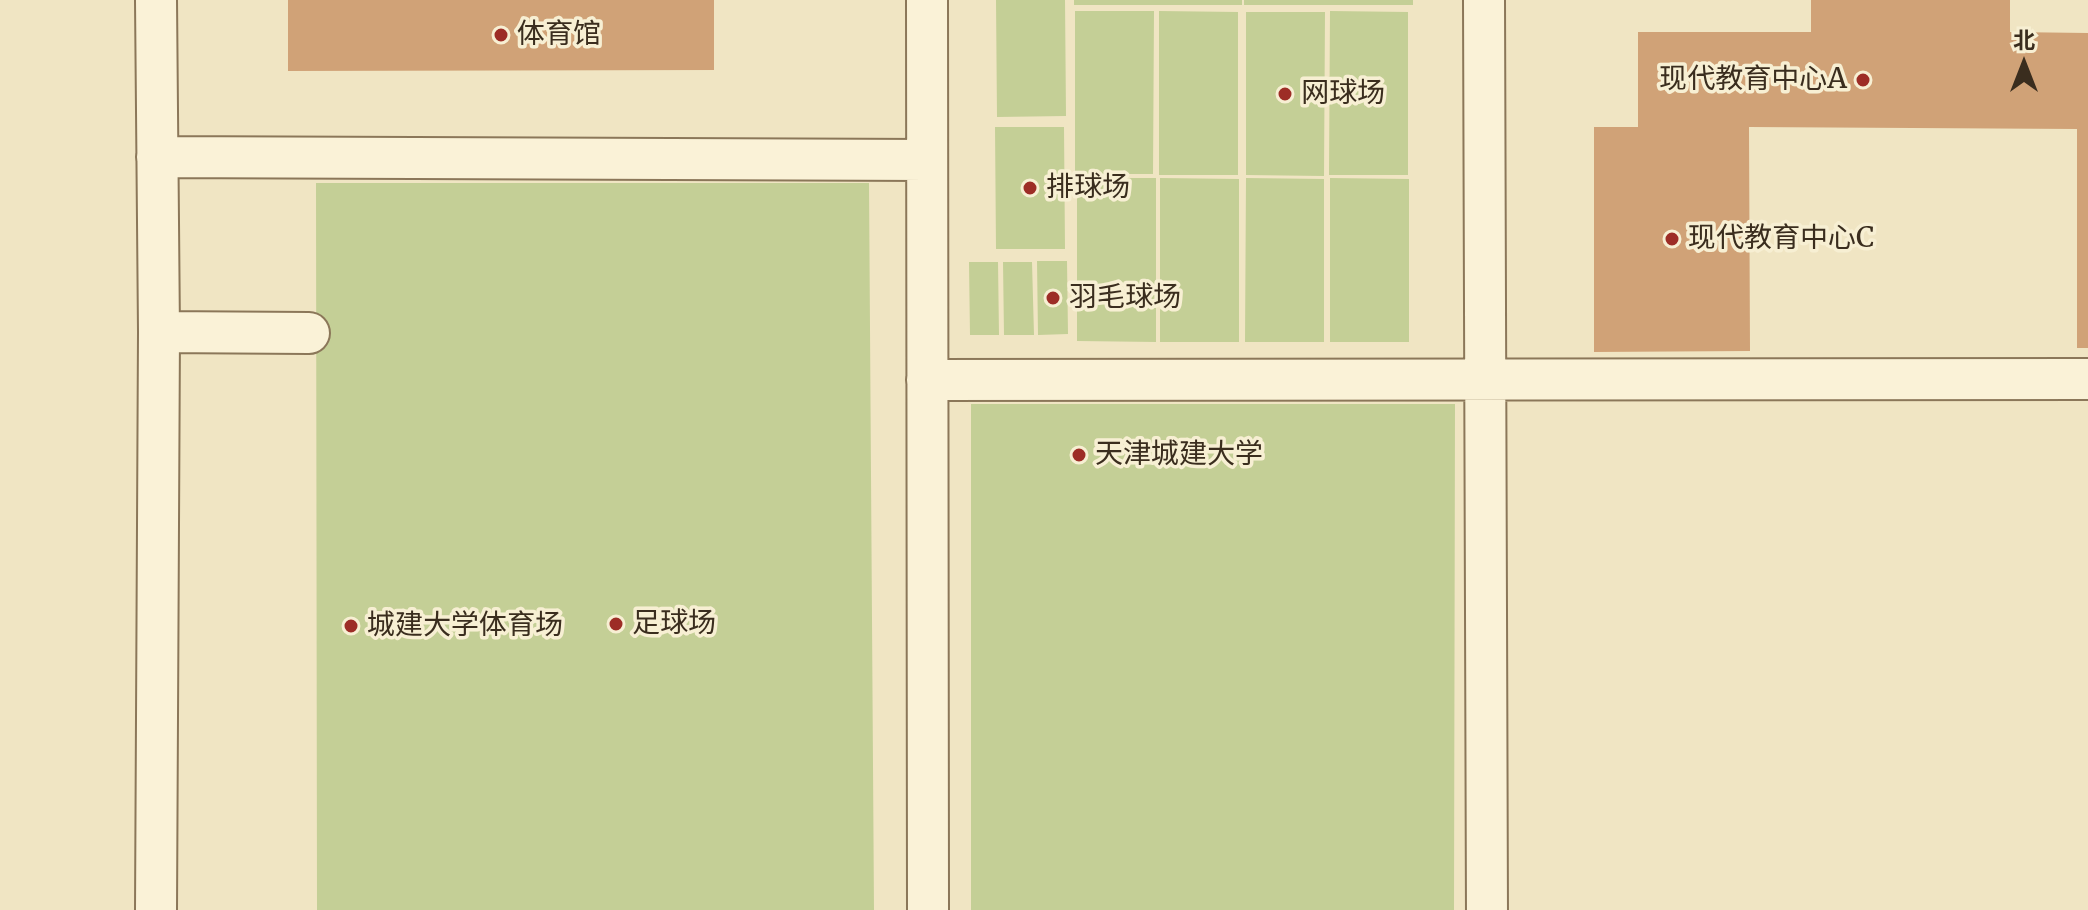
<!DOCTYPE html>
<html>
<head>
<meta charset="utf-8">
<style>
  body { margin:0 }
  #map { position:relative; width:2088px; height:910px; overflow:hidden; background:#f0e5c3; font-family:Merriweather,"Noto Sans SC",serif }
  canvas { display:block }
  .north { position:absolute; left:1984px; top:24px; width:80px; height:80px; -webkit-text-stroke:6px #f7efd3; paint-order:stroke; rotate:0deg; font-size:22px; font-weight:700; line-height:32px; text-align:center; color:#3a2d1e }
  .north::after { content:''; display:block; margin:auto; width:28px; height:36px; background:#3a2d1e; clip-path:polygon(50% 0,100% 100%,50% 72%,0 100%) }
</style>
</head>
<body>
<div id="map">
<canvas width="2088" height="910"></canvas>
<div class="north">北</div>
</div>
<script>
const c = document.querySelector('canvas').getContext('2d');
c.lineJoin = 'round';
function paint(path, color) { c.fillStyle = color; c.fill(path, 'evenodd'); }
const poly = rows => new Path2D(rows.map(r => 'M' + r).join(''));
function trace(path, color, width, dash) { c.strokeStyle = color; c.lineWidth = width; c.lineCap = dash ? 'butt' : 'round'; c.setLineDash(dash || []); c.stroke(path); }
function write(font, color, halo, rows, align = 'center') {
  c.font = font + ' Merriweather,"Noto Sans SC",serif'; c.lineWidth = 7; c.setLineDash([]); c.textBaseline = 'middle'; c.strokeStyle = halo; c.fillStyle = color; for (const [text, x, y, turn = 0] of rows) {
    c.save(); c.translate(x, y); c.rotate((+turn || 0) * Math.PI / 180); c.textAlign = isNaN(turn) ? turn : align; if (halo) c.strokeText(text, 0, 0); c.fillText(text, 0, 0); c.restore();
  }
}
paint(poly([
  [996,0,1065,0,1066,116,997,117],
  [1074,0,1242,0,1242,5,1074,5],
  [1244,0,1413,0,1413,5,1244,5],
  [1075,11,1154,11,1153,174,1075,174],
  [1159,11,1238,12,1238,175,1159,175],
  [1330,11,1408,12,1408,175,1329,175],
  [1246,12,1325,12,1324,176,1246,175],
  [995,127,1064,127,1065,249,996,249],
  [1077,178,1156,178,1156,342,1077,341],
  [1160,178,1239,179,1239,342,1160,342],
  [1246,178,1324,179,1324,342,1245,342],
  [1330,178,1409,179,1409,342,1330,342],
  [316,183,869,183,874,910,317,910],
  [1037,261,1067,261,1068,334,1038,335],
  [969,262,998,262,999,335,970,335],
  [1003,262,1032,262,1034,335,1004,335],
  [971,404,1455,404,1454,910,971,910]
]), '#c4cf96');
paint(poly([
  [288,0,714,0,714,70,288,71],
  [1811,0,2010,0,2010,32,2088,33,2088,348,2077,348,2077,129,1749,127,1750,351,1594,352,1594,127,1638,127,1638,32,1811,32]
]), '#d0a277');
const minor = poly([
  [156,0,159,332,156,910],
  [927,0,928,910],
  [1484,0,1487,910],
  [157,157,927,160],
  [159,332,309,333],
  [927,380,2088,379]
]);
trace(minor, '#8b7759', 44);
trace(minor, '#faf2d7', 40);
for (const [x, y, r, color] of [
  [501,35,8,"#9d2d26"],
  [1863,80,8,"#9d2d26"],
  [1285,94,8,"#9d2d26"],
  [1030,188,8,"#9d2d26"],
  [1672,239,8,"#9d2d26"],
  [1053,298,8,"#9d2d26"],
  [1079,455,8,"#9d2d26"],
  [616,624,8,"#9d2d26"],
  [351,626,8,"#9d2d26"]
]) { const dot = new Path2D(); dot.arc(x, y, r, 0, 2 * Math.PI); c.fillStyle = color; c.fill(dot); trace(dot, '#f7efd3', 3); }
write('28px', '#3a2d1e', '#f7efd3', [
  ["体育馆",517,35],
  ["现代教育中心A",1847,80,"right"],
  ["网球场",1301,94],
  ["排球场",1046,188],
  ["现代教育中心C",1688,239],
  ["羽毛球场",1069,298],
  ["天津城建大学",1095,455],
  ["足球场",632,624],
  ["城建大学体育场",367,626]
], 'left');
</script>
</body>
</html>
